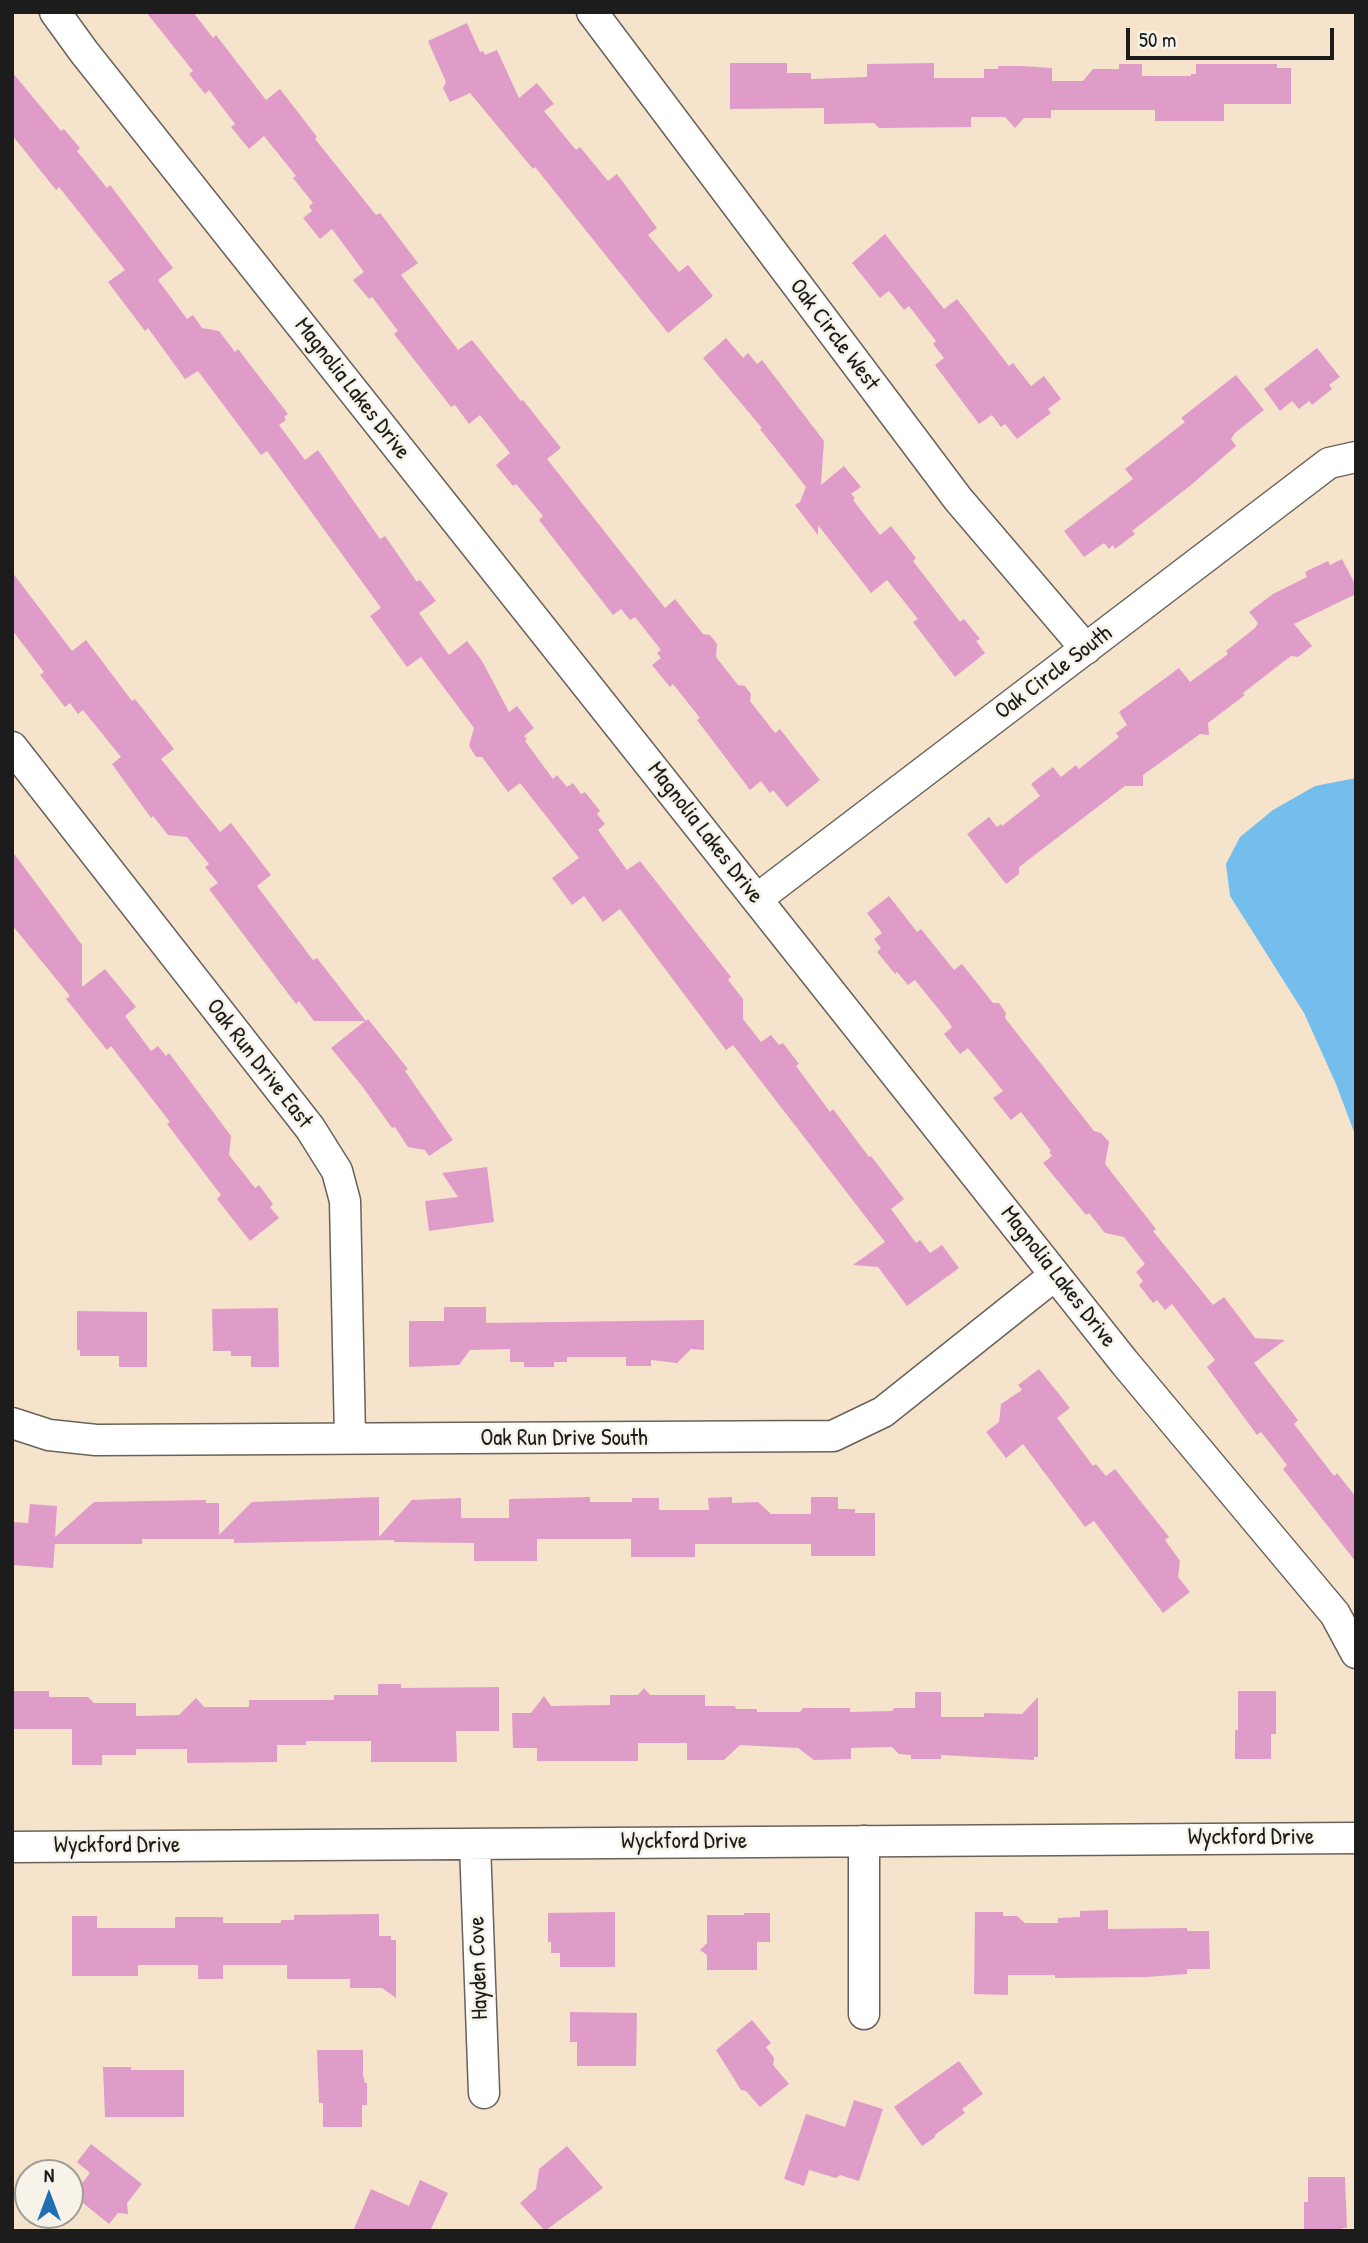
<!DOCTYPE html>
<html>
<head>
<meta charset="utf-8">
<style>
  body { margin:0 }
  #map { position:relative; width:1368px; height:2243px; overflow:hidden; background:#f5e3cc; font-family:"Patrick Hand",sans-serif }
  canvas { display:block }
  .frame { position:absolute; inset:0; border:14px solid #1c1c1c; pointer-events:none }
  .north { position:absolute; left:14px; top:2159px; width:70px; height:70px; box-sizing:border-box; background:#f7f3e8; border:2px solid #9f9d96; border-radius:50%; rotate:0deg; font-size:19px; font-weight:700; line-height:28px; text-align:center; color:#1c1c1c }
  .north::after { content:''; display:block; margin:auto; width:24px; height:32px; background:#1f6fb2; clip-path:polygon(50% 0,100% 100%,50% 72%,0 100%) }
  .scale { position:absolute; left:1126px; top:28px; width:208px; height:32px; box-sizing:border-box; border:4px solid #1c1c1c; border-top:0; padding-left:9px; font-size:21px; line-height:24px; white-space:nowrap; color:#1c1c1c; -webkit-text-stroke:5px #f7f3e8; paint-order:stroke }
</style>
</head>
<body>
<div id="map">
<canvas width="1368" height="2243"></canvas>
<div class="frame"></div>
<div class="north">N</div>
<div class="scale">50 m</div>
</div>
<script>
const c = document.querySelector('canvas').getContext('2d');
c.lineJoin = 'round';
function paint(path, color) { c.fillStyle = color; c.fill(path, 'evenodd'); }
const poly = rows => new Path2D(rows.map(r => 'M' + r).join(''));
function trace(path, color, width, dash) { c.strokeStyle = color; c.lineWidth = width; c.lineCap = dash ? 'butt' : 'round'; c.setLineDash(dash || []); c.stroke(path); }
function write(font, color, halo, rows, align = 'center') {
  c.font = font + ' "Patrick Hand",sans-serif'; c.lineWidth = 5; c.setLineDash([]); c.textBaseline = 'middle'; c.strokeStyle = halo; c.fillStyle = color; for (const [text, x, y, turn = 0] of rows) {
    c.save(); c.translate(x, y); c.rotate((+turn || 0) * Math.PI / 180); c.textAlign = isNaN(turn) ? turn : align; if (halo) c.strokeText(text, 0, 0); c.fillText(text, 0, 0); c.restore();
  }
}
paint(poly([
  [1356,778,1356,1137,1336,1084,1304,1013,1230,896,1226,864,1240,837,1273,810,1315,786]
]), '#74beed');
paint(poly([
  [146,12,193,12,213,38,216,35,266,100,280,89,317,137,315,139,376,215,380,213,418,263,401,275,458,350,472,340,521,401,523,400,561,448,547,459,665,608,675,599,703,634,710,635,717,644,716,657,738,685,745,686,751,694,750,701,775,733,780,729,820,780,787,807,773,790,770,793,761,781,750,790,697,720,700,718,673,684,670,687,652,665,661,658,657,653,661,650,635,617,630,620,621,609,613,615,539,520,543,516,516,484,513,486,496,465,510,453,480,415,469,424,455,405,451,407,394,334,398,331,372,297,369,299,353,280,364,272,332,229,320,239,303,218,312,211,309,206,313,203,293,178,296,176,264,136,249,149,231,127,235,124,209,90,205,94,189,74,193,71],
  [467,23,480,52,483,51,485,55,497,50,519,98,537,83,554,104,544,111,576,150,580,147,608,181,617,174,657,228,648,235,679,272,688,265,713,296,668,333,535,167,533,169,470,93,450,102,443,88,446,82,428,41],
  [730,63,787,63,787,73,811,73,811,79,867,77,867,64,934,63,934,78,984,78,984,69,998,69,998,66,1022,66,1052,68,1052,81,1083,81,1093,69,1119,69,1119,64,1142,64,1142,76,1191,76,1191,74,1196,74,1196,64,1277,64,1277,68,1291,68,1291,104,1224,104,1224,121,1155,121,1155,110,1051,110,1051,118,1024,118,1015,128,1005,117,971,117,971,127,879,128,874,123,824,124,824,108,730,109],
  [12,72,61,131,64,129,80,148,77,151,107,188,110,185,173,268,158,280,187,319,193,315,202,328,219,331,235,352,238,349,288,414,284,417,286,420,279,425,305,460,318,450,380,539,385,536,417,582,420,580,436,601,419,613,449,655,467,641,482,661,509,712,517,706,534,728,524,736,527,739,525,741,553,779,557,775,567,787,573,783,581,794,585,792,600,811,597,814,605,824,598,830,627,870,640,861,731,977,728,980,743,999,743,1019,761,1042,771,1035,779,1045,783,1043,799,1064,796,1066,830,1112,833,1109,869,1157,871,1156,904,1199,891,1209,916,1243,920,1240,930,1253,942,1245,959,1268,907,1306,878,1267,853,1265,885,1242,733,1045,726,1050,620,909,603,922,584,896,572,905,552,878,579,858,520,783,508,792,482,757,476,757,469,746,474,728,421,657,407,667,370,616,381,608,267,451,261,455,198,371,185,379,148,328,145,331,108,282,125,270,59,187,56,190,12,135],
  [885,234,944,309,957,299,1009,366,1013,363,1031,386,1044,376,1061,399,1048,409,1051,413,1017,439,1005,424,1001,427,992,415,979,424,935,365,944,358,933,344,936,341,909,306,904,310,889,291,880,298,852,263],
  [726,338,743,358,748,353,757,364,762,360,824,441,821,485,844,466,861,487,851,494,855,498,853,500,880,535,891,526,916,558,913,561,960,622,964,619,980,639,976,641,985,653,955,677,913,622,918,619,887,580,871,593,818,525,818,535,795,505,800,502,806,487,760,429,762,428,703,358],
  [1317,348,1340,377,1329,385,1332,389,1312,405,1309,401,1299,409,1292,401,1280,411,1264,389],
  [1236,375,1264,410,1235,433,1231,439,1236,446,1191,485,1132,531,1135,534,1115,549,1113,545,1109,549,1104,543,1084,557,1064,531,1133,479,1125,469,1185,422,1181,418],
  [1342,559,1356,586,1356,594,1294,624,1312,646,1298,657,1291,656,1243,693,1245,695,1208,723,1209,735,1200,734,1143,775,1143,786,1125,786,1019,867,1019,874,1006,884,967,834,989,817,997,827,1001,824,1002,826,1040,796,1031,784,1053,767,1061,777,1076,765,1079,769,1119,737,1116,733,1127,725,1119,712,1179,668,1190,682,1228,654,1226,651,1255,628,1258,623,1249,612,1273,594,1307,577,1305,572,1328,561,1330,565],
  [12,572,72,651,86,640,132,701,135,699,174,749,161,759,220,832,231,823,271,875,257,886,313,960,317,958,366,1021,368,1019,408,1069,405,1071,453,1140,429,1156,425,1150,408,1147,395,1127,392,1128,362,1086,331,1048,365,1021,314,1021,299,1001,296,1004,209,889,218,883,205,867,209,864,187,837,168,835,153,816,151,818,112,764,121,757,83,710,78,714,70,703,65,707,40,675,44,672,12,630],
  [12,851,82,945,82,987,105,969,136,1007,125,1016,151,1051,158,1046,166,1056,169,1053,231,1136,229,1155,255,1188,259,1185,273,1204,270,1207,279,1218,250,1241,217,1199,221,1195,167,1124,170,1122,111,1046,107,1050,66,999,70,996,12,925],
  [889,896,917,932,921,929,954,970,962,964,993,1003,999,1003,1006,1013,1005,1018,1094,1131,1101,1133,1109,1142,1105,1164,1156,1229,1153,1231,1213,1305,1224,1297,1255,1338,1285,1340,1254,1363,1298,1420,1294,1424,1334,1476,1337,1473,1356,1497,1356,1562,1283,1469,1287,1465,1261,1432,1257,1435,1207,1367,1215,1360,1172,1304,1165,1310,1157,1300,1153,1303,1139,1285,1143,1281,1136,1272,1145,1264,1124,1237,1105,1233,1089,1213,1086,1215,1043,1163,1052,1156,1049,1152,1051,1151,1021,1112,1011,1120,993,1098,1003,1091,968,1048,960,1054,944,1034,952,1027,948,1021,915,980,908,985,897,972,895,974,877,952,881,948,874,939,882,933,867,913],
  [487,1167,494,1222,429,1231,425,1201,458,1197,442,1173],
  [444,1307,486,1307,486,1323,704,1320,704,1350,691,1349,677,1363,651,1360,651,1366,626,1366,626,1357,567,1357,567,1362,554,1362,554,1367,524,1367,524,1362,510,1362,510,1349,470,1350,459,1365,409,1367,409,1321,444,1321],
  [278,1308,279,1367,251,1367,251,1356,231,1356,231,1351,213,1351,212,1309],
  [77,1311,147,1312,147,1367,119,1367,119,1356,80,1356,80,1350,77,1350],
  [1039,1369,1070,1408,1057,1418,1093,1466,1096,1464,1106,1476,1115,1469,1169,1537,1165,1540,1180,1561,1178,1577,1190,1592,1163,1613,1094,1521,1085,1527,1023,1444,1006,1458,986,1432,999,1422,1001,1404,1022,1390,1018,1385],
  [379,1497,379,1537,412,1500,461,1498,461,1518,509,1518,509,1499,590,1497,590,1502,632,1502,632,1498,659,1498,659,1510,709,1510,708,1498,732,1497,732,1503,758,1502,771,1514,811,1514,811,1497,838,1497,838,1509,855,1509,855,1513,875,1513,875,1556,811,1556,811,1544,695,1544,695,1557,631,1557,631,1539,537,1539,537,1561,474,1561,474,1543,394,1542,394,1540,234,1543,234,1539,142,1539,142,1544,55,1544,53,1568,12,1565,12,1522,28,1523,30,1504,57,1506,55,1537,94,1502,206,1500,206,1503,219,1503,219,1535,252,1502],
  [378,1684,401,1684,401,1688,499,1687,499,1731,456,1731,457,1762,371,1762,371,1741,306,1741,306,1745,277,1745,277,1762,187,1763,187,1749,136,1749,136,1755,102,1755,102,1765,72,1765,72,1729,12,1729,12,1691,49,1691,49,1697,88,1697,94,1703,136,1703,136,1716,179,1715,196,1698,204,1707,249,1707,249,1700,334,1700,334,1695,378,1695],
  [644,1688,650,1695,705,1695,705,1706,734,1706,737,1709,757,1709,757,1712,800,1712,803,1708,850,1708,850,1712,892,1711,894,1708,915,1708,915,1692,941,1692,941,1717,984,1717,984,1713,1022,1714,1038,1697,1038,1757,1034,1757,1034,1760,941,1755,941,1759,911,1759,911,1755,899,1754,892,1747,851,1748,851,1759,814,1760,798,1748,740,1745,724,1760,687,1760,687,1743,638,1743,638,1761,537,1761,537,1748,513,1748,512,1713,531,1713,544,1696,551,1706,610,1705,610,1695,638,1695],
  [1238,1691,1276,1691,1276,1734,1271,1734,1271,1759,1235,1759,1235,1730,1238,1730],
  [1108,1910,1108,1929,1187,1928,1187,1931,1209,1931,1210,1969,1187,1969,1187,1974,1147,1977,1055,1978,1055,1975,1008,1975,1008,1995,974,1994,975,1912,1003,1912,1003,1916,1017,1916,1025,1923,1058,1923,1058,1918,1080,1917,1080,1911],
  [615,1912,615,1967,560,1967,560,1953,551,1953,551,1942,548,1942,548,1913],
  [744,1913,770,1913,770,1942,757,1942,757,1970,707,1970,707,1955,700,1950,707,1943,707,1915,744,1915],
  [379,1914,379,1936,391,1936,391,1940,396,1940,396,1998,382,1988,350,1988,350,1979,287,1979,287,1965,223,1965,223,1979,198,1979,198,1965,138,1965,138,1976,72,1976,72,1916,97,1916,97,1928,175,1928,175,1917,223,1917,223,1923,281,1923,281,1920,294,1920,294,1915],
  [570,2012,637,2013,636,2066,577,2066,577,2042,570,2042],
  [752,2020,771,2043,766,2047,774,2058,773,2065,789,2084,760,2107,746,2091,741,2090,716,2050],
  [317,2050,363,2050,363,2075,365,2083,367,2083,367,2105,362,2105,362,2127,323,2127,323,2103,319,2103],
  [959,2061,983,2094,962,2109,965,2113,936,2134,934,2138,922,2146,894,2107],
  [103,2067,131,2067,131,2070,184,2070,184,2117,105,2117],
  [854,2100,883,2109,859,2181,840,2175,836,2178,809,2170,804,2186,784,2179,806,2114,845,2127],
  [91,2144,142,2184,127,2203,128,2214,118,2213,109,2224,73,2195,90,2173,77,2162],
  [567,2146,603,2188,545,2231,520,2203,536,2189,539,2169],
  [1308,2177,1345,2177,1347,2228,1342,2228,1342,2231,1304,2231,1304,2202,1308,2202],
  [420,2180,448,2193,430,2231,353,2231,371,2189,409,2206]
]), '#e09cc8');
const street = poly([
  [55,12,84,52,1125,1363,1335,1614,1356,1653],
  [592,12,958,499,1086,649],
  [12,747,310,1128,337,1171,345,1201,350,1438],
  [757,899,1329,463,1356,457],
  [12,1423,49,1435,96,1440,833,1436,883,1412,1055,1275],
  [864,1841,864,2014],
  [475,1844,484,2093],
  [12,1847,1356,1838]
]);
trace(street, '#68625a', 33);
trace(street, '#fff', 30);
write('23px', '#1c1c1c', '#f7f3e8', [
  ["Oak Circle West",834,335,53],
  ["Magnolia Lakes Drive",352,389,52],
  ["Oak Circle South",1054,673,-37],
  ["Magnolia Lakes Drive",705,833,52],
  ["Oak Run Drive East",259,1064,52],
  ["Magnolia Lakes Drive",1058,1277,52],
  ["Oak Run Drive South",564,1439],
  ["Wyckford Drive",1251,1838],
  ["Wyckford Drive",684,1842],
  ["Wyckford Drive",117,1846],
  ["Hayden Cove",479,1968,-92]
]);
</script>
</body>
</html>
